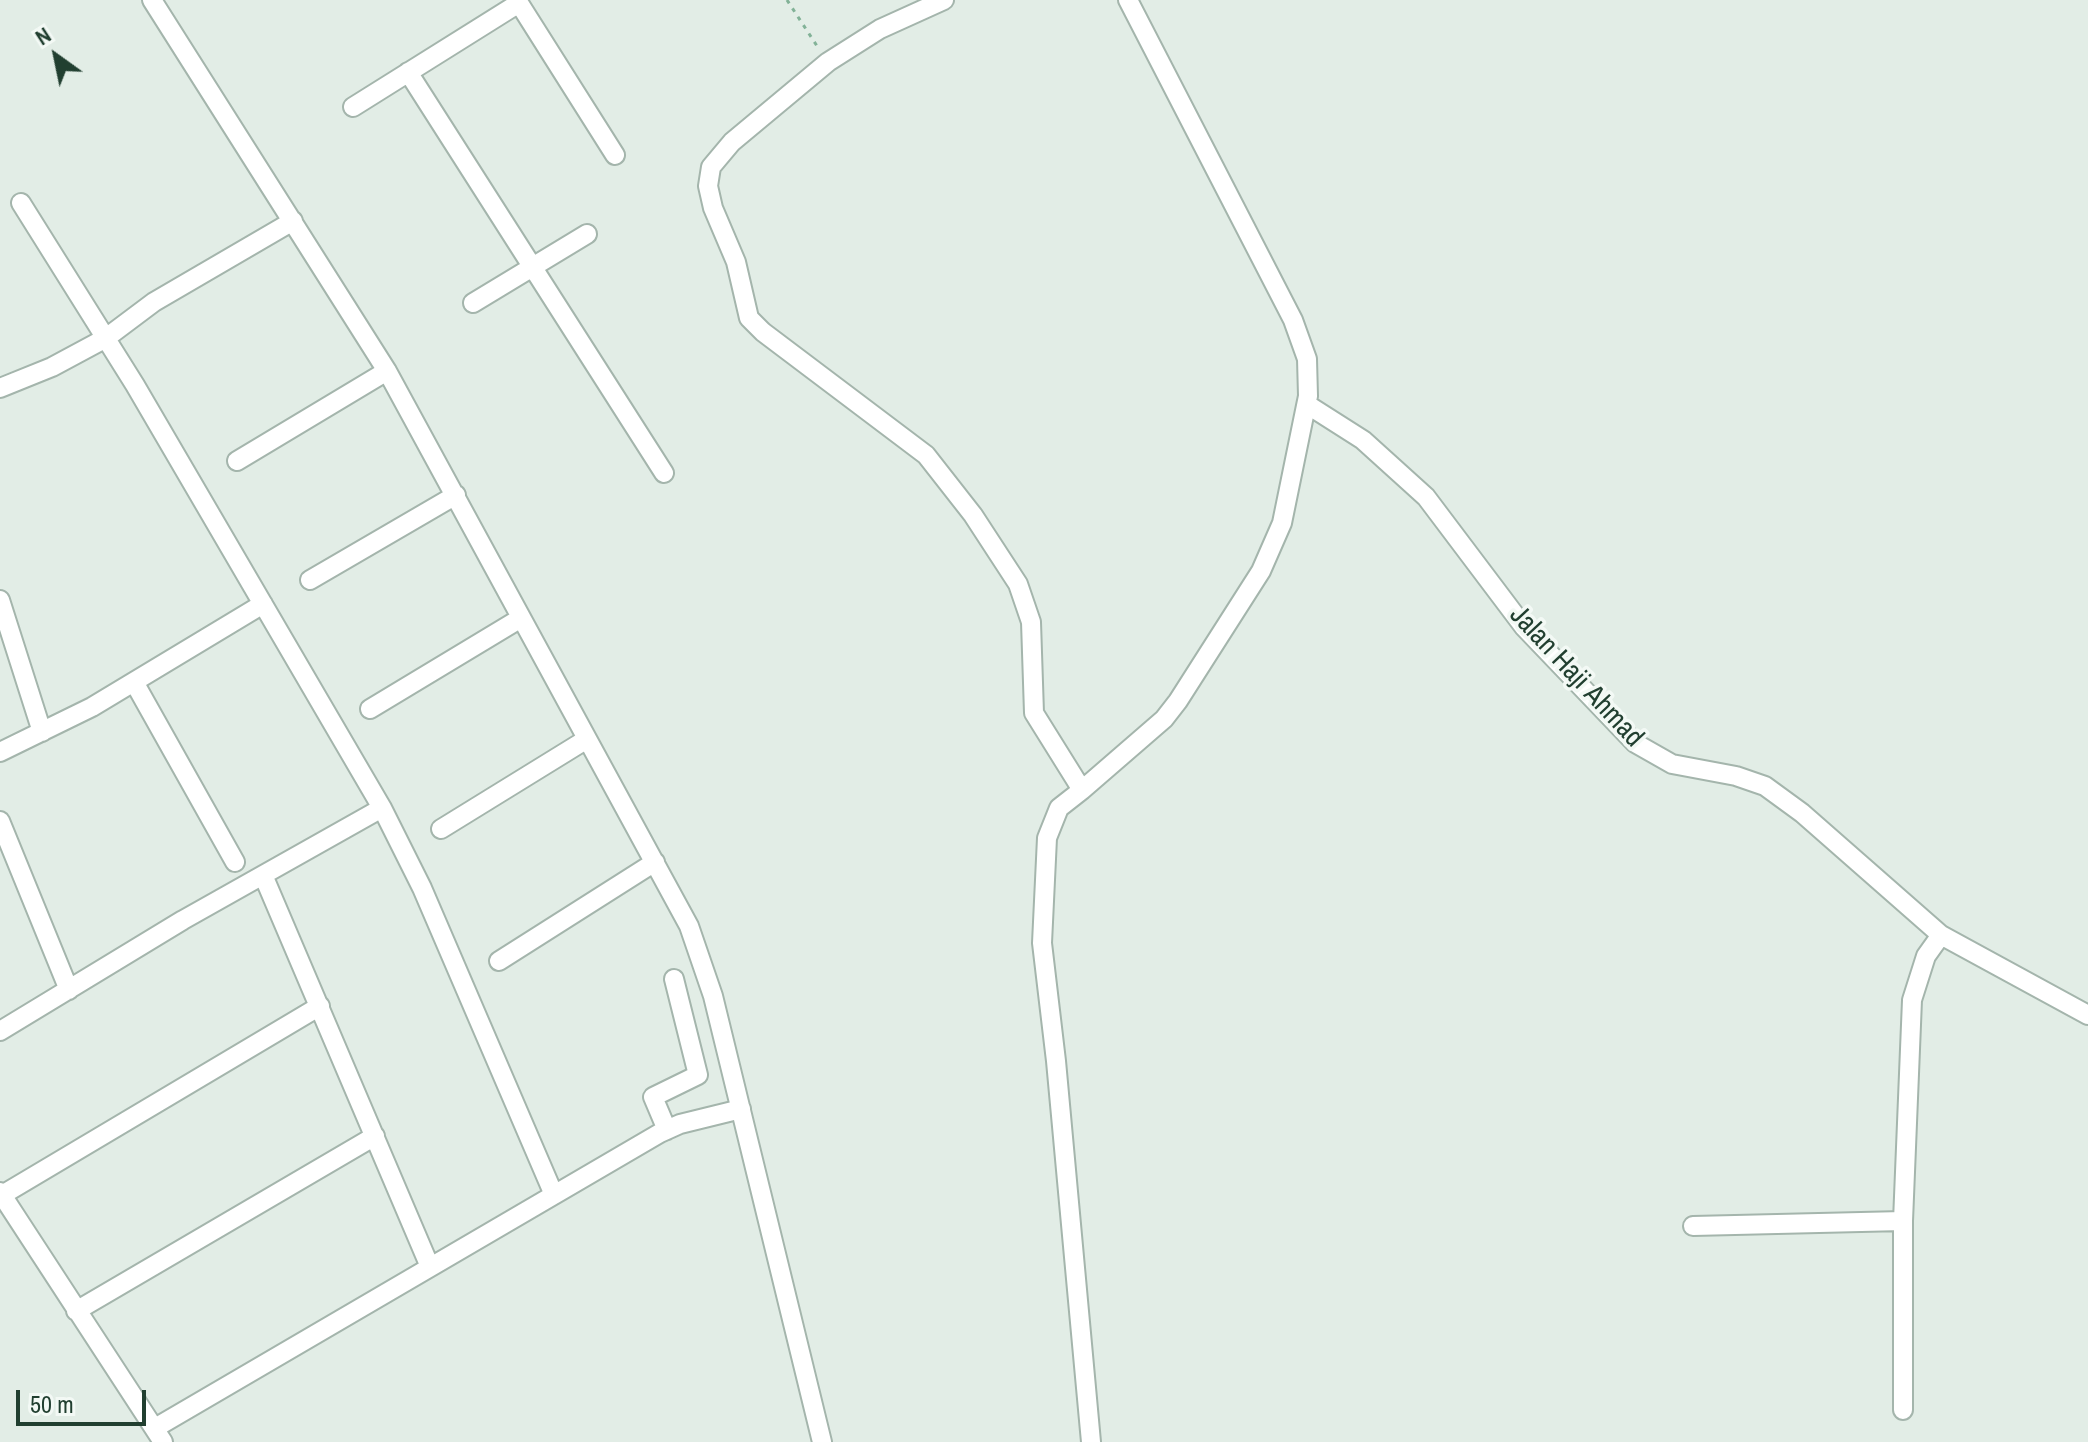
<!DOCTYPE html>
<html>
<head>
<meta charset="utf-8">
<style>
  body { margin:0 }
  #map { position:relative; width:2088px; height:1442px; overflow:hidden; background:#e2ede6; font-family:"Archivo Narrow",sans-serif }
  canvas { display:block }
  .north { position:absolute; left:16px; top:16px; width:80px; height:80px; -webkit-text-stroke:6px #f3f9f5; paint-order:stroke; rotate:327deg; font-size:22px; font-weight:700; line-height:32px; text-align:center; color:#213f30 }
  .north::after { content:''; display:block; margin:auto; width:28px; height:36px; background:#213f30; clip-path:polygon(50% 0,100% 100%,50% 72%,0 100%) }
  .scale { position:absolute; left:16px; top:1390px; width:130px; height:36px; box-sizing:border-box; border:4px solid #213f30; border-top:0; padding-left:10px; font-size:24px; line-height:28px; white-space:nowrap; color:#213f30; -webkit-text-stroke:6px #f3f9f5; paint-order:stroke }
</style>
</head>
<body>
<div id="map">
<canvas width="2088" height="1442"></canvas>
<div class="north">N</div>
<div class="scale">50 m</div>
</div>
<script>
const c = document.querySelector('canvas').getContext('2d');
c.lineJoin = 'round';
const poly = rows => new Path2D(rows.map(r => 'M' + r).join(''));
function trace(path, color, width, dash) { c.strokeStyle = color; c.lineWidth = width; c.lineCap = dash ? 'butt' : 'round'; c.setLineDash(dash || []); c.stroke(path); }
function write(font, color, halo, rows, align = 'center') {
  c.font = font + ' "Archivo Narrow",sans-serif'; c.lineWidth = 7; c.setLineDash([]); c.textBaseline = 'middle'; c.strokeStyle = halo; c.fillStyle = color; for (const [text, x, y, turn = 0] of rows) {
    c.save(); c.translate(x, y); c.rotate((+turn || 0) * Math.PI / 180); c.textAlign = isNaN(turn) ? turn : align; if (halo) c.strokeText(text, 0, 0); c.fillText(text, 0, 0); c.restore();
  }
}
const minor = poly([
  [152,0,387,371,689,926,713,996,822,1442],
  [517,0,615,155],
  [944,0,880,29,828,62,732,142,711,167,708,186,713,208,736,262,749,318,763,332,926,455,973,515,1018,584,1031,622,1034,713,1082,790,1059,808,1047,838,1042,943,1056,1061,1091,1442],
  [408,72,664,473],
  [353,107,519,3],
  [21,203,135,385,382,808,422,888,554,1195],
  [473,303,587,234],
  [0,388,52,367,106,338,154,302,293,221],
  [1308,405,1363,440,1426,497,1524,627,1635,743,1672,764,1736,776,1765,786,1802,813,1941,935,2088,1015],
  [237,461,387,371],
  [310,580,456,495],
  [0,600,42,732],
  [134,682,235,862],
  [370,709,521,618],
  [0,752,92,707,263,604],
  [1082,790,1164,719,1178,701,1261,571,1282,523,1308,396,1307,359,1293,320,1128,0],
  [0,821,69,990],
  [441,829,587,739],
  [263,875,430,1267],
  [499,961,655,862],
  [0,1031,183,920,382,808],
  [667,1130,653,1097,698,1075,674,979],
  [0,1192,163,1442],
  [2,1195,320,1006],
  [1693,1226,1903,1221],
  [76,1311,375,1136],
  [1903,1410,1903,1221,1912,1000,1926,956,1941,935],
  [155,1428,660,1133,680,1124,741,1109]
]);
trace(minor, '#a4b5ac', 22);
trace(poly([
  [787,0,819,49]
]), '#82b297', 3, [4, 6]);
trace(minor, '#fff', 18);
write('28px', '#213f30', '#f3f9f5', [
  ["Jalan Haji Ahmad",1576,677,47]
]);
</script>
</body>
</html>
